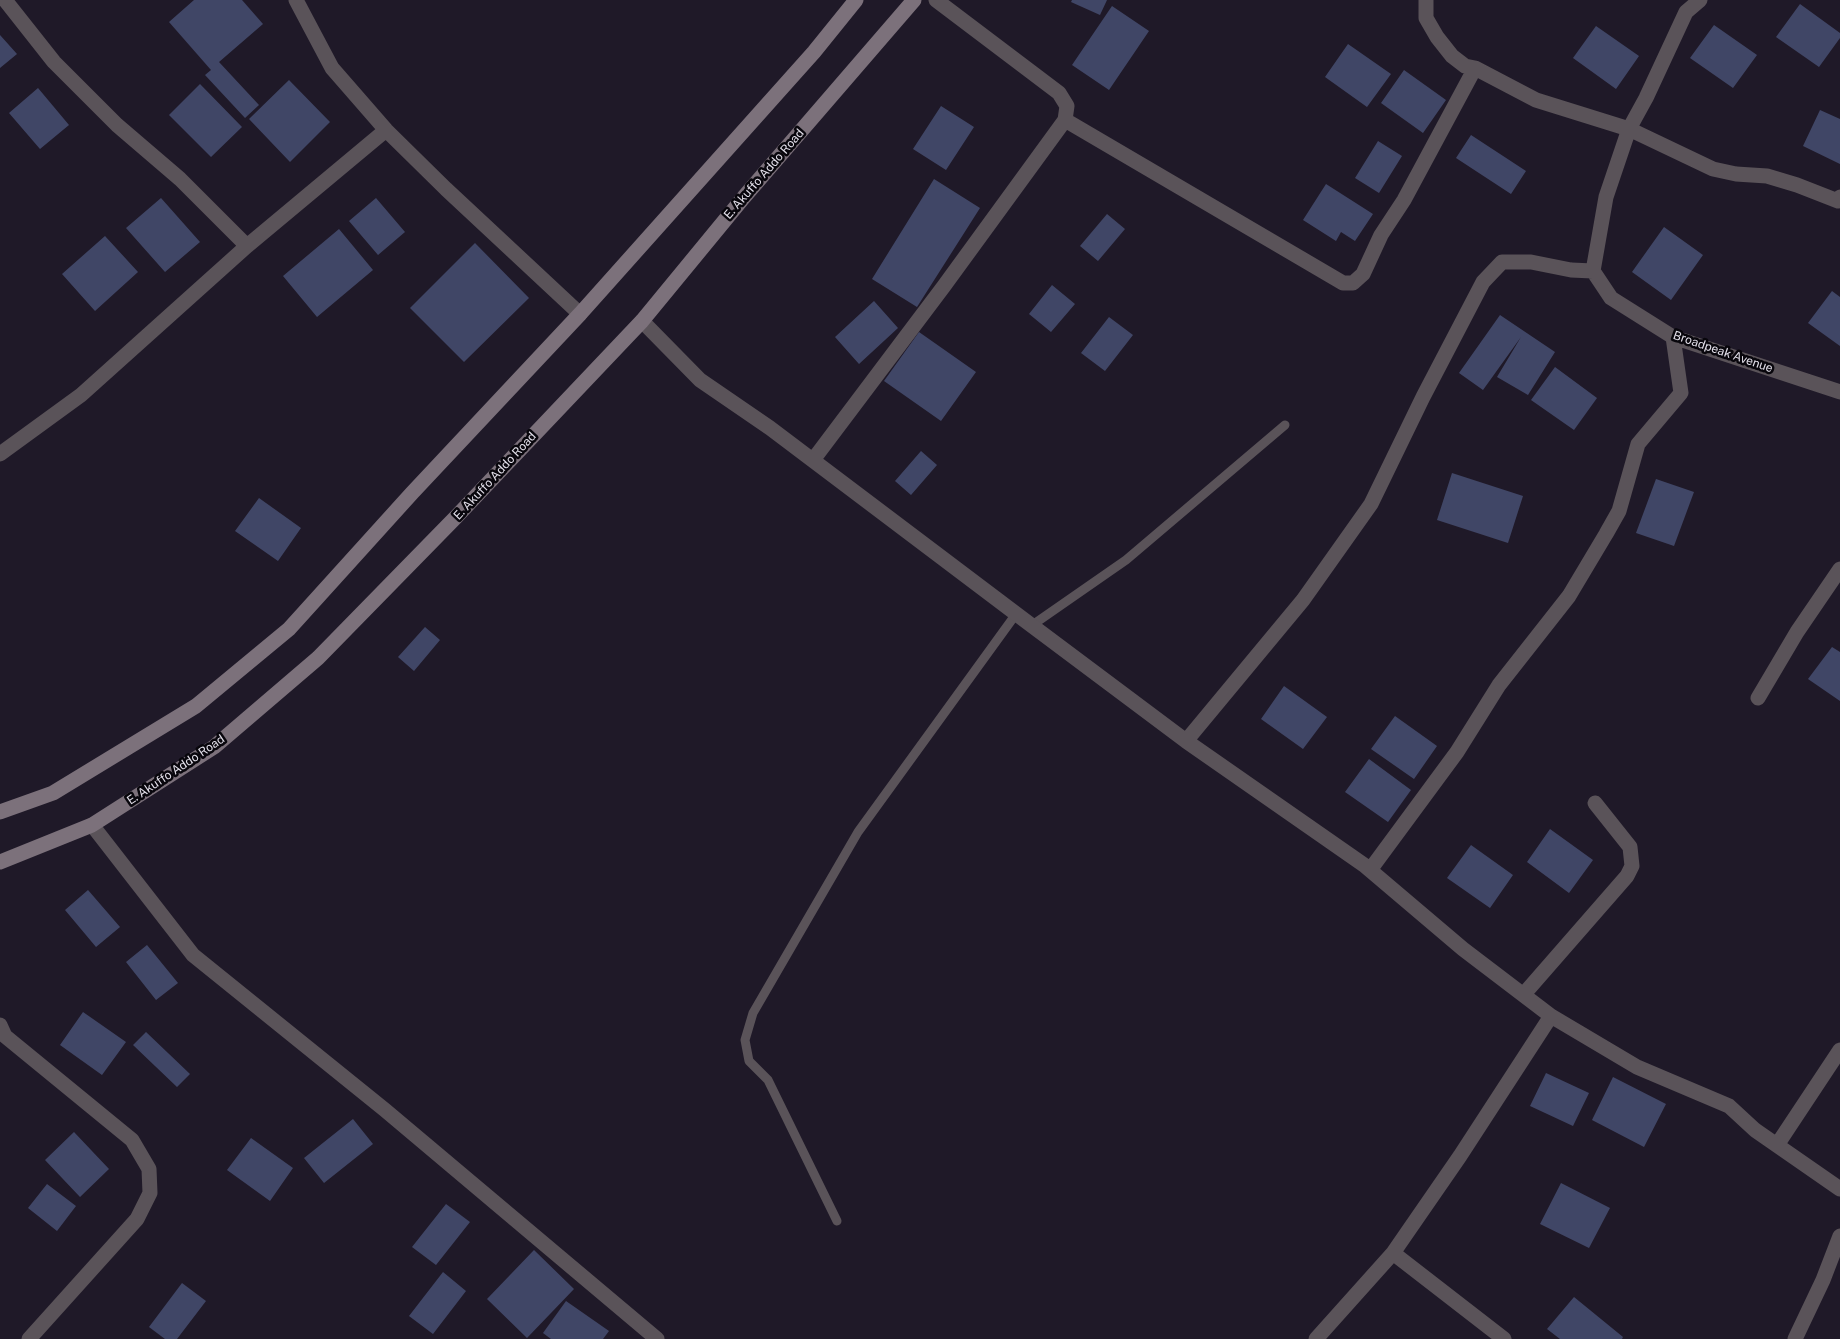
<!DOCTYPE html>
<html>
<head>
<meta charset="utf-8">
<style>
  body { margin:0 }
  canvas { display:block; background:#1f1928 }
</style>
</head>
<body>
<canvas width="1840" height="1339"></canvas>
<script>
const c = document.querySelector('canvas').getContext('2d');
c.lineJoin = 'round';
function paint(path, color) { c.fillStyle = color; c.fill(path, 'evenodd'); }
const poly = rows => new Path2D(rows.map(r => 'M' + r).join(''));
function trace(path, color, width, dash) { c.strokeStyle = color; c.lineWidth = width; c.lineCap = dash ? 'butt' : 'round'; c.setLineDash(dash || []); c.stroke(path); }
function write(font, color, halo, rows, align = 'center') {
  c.font = font + ' "Public Sans",sans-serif'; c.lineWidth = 5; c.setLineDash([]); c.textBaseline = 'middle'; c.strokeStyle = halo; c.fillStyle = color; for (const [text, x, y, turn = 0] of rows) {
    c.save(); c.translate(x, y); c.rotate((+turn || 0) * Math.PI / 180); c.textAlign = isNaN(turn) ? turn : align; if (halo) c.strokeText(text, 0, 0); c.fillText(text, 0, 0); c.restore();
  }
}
paint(poly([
  [194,0,242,0,263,24,219,62,259,105,245,118,205,75,211,70,169,22],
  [1072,0,1107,0,1100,15,1071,2],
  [1800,4,1840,33,1840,38,1819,67,1776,37],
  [1112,6,1149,31,1109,90,1072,65],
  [1714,25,1757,55,1733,88,1690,58],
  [1596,26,1639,56,1616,89,1573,58],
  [0,35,17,54,0,68],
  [1348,44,1391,74,1367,107,1325,77],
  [1404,70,1446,100,1423,133,1381,103],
  [289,80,330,122,290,162,249,119],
  [200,84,242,127,211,157,169,115],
  [38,88,69,125,40,149,9,113],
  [941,106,974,127,946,170,913,149],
  [1820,110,1840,119,1840,164,1803,146],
  [1471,135,1526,171,1511,194,1456,158],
  [1378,141,1402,156,1379,193,1355,178],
  [934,179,980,208,917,307,872,279],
  [1326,184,1373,214,1355,241,1341,232,1336,241,1303,220],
  [161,198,200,242,165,272,126,228],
  [376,198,405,232,378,255,349,221],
  [1107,214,1125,229,1098,261,1080,246],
  [1664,227,1703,255,1671,300,1632,272],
  [339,229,373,270,317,317,283,276],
  [105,236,138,272,95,311,62,274],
  [475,243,529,298,464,362,410,308],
  [1052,285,1075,304,1051,332,1029,314],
  [1832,291,1840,297,1840,346,1808,323],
  [874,301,898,328,859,364,835,337],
  [1500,315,1555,352,1528,395,1497,377,1521,337,1483,390,1459,373],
  [1109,317,1133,335,1105,371,1081,353],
  [919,332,976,372,941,421,884,381],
  [1555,367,1597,398,1574,430,1531,400],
  [921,451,937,465,911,495,895,481],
  [1452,473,1523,496,1508,543,1437,520],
  [1656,479,1694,492,1674,546,1636,533],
  [259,498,301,528,278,561,235,531],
  [425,627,440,640,414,671,398,657],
  [1832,647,1840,652,1840,701,1808,679],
  [1284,686,1327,717,1303,749,1261,719],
  [1395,716,1437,746,1414,779,1371,749],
  [1369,759,1411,790,1388,822,1345,792],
  [1550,829,1593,860,1569,893,1527,862],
  [1471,845,1513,875,1490,908,1447,878],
  [88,890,120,927,96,947,65,910],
  [147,945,178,983,156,1000,126,962],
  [83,1012,126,1042,102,1075,60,1045],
  [146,1032,190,1074,177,1087,133,1045],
  [1546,1073,1589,1093,1573,1126,1530,1106],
  [1613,1077,1666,1104,1644,1147,1592,1120],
  [353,1119,373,1144,324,1183,304,1158],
  [74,1132,109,1169,80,1197,45,1160],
  [251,1138,293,1168,270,1201,227,1170],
  [1561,1183,1610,1208,1589,1248,1540,1224],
  [47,1184,76,1206,57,1231,28,1208],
  [446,1204,470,1222,436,1265,412,1247],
  [534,1250,574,1289,527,1338,487,1299],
  [443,1272,466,1291,433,1334,409,1316],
  [182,1283,206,1301,177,1339,165,1339,149,1327],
  [1574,1297,1623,1337,1622,1339,1560,1339,1547,1329],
  [566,1301,609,1331,603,1339,551,1339,543,1333]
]), '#404666');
trace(poly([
  [1031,626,1126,560,1285,425],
  [837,1221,768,1080,749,1061,745,1040,753,1013,858,832,1016,614]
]), '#5a5359', 9);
trace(poly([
  [5,0,54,62,117,125,180,179,247,246],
  [296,0,332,68,386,130,446,189,580,314],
  [1426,0,1426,18,1437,37,1452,56,1465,66,1475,68,1536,100,1629,129,1713,169,1736,174,1767,176,1797,185,1838,201,1840,197],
  [1700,0,1686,12,1646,98,1629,129,1606,197,1593,271,1611,298,1673,337,1840,392],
  [1065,120,1343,283,1353,283,1363,274,1381,235,1404,200,1475,68],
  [642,321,700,380,770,428,1027,622,1186,741,1364,865,1463,949,1551,1016,1637,1067,1729,1106,1755,1130,1840,1189],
  [0,454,81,395,247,246,386,130],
  [813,460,944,286,1065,120,1067,106,1059,93,936,0],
  [1758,698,1797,632,1840,569],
  [1186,741,1303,600,1371,504,1423,397,1483,282,1502,262,1531,262,1571,270,1593,271],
  [92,825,193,955,385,1110,657,1339],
  [1370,870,1457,752,1499,685,1569,596,1606,534,1619,511,1638,444,1681,393,1673,337],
  [1524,994,1627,876,1632,866,1630,847,1595,803],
  [0,1025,5,1036,132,1140,149,1169,150,1193,137,1219,29,1339],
  [1777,1145,1840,1050],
  [1393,1253,1504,1339],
  [1316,1339,1393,1253,1460,1156,1551,1016],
  [1795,1339,1823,1280,1840,1236]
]), '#5a5359', 15);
trace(poly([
  [0,812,53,793,196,706,289,629,412,493,580,314,814,52,856,0],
  [0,862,92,825,214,747,318,658,456,517,642,321,744,197,914,0]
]), '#7c717b', 15);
write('12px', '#e4e1eb', '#08060c', [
  ["E. Akuffo Addo Road",764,174,-49],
  ["Broadpeak Avenue",1723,352,19],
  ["E. Akuffo Addo Road",495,476,-47],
  ["E. Akuffo Addo Road",176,770,-34]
]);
</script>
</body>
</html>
